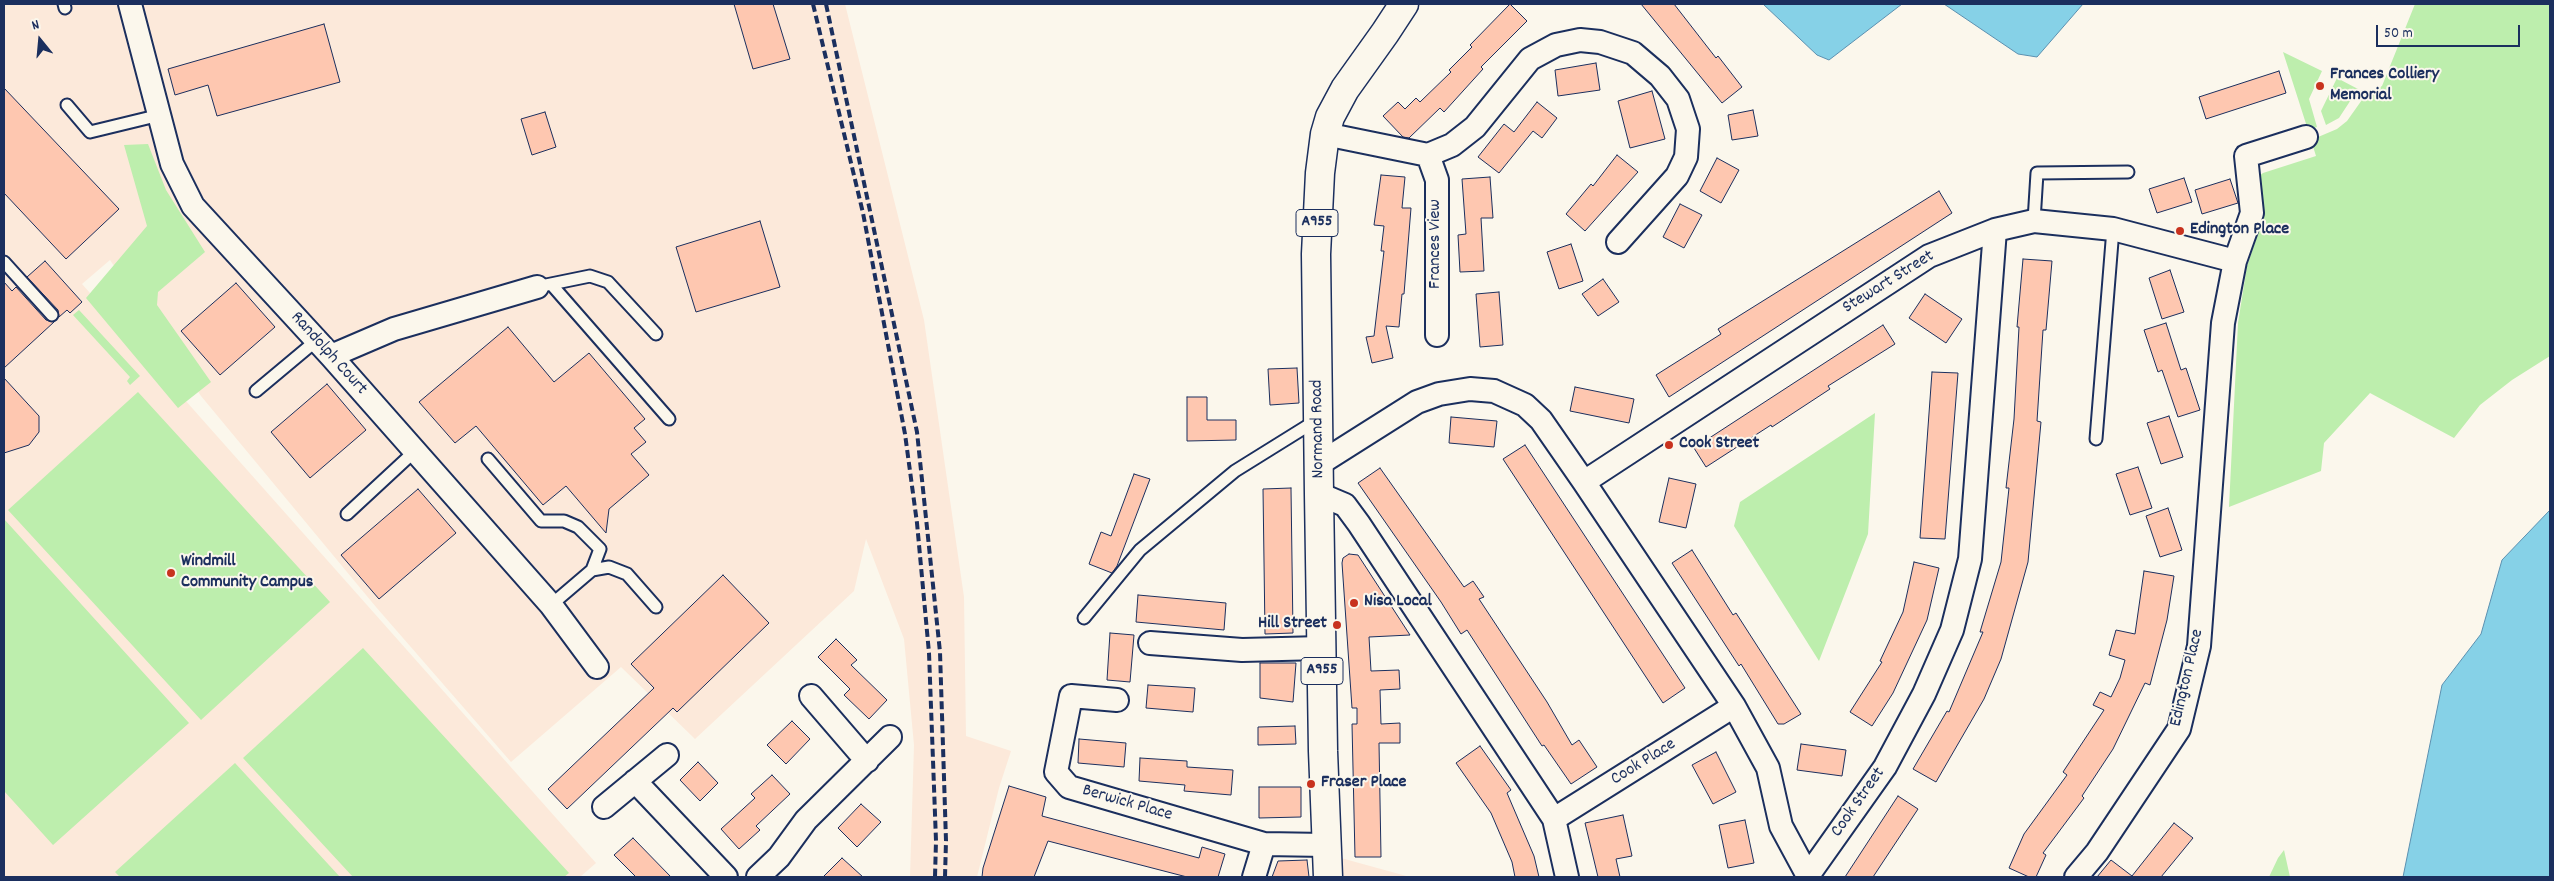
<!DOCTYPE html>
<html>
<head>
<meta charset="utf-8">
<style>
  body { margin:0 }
  #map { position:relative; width:2554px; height:881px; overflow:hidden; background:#fbf7ec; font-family:Dekko,sans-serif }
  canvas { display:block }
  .frame { position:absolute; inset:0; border:5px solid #1b2f5e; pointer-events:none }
  .north { position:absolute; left:15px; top:15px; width:50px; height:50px; -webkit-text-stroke:4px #fbf7ec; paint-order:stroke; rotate:343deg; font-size:14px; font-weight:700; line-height:20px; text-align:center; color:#1b2f5e }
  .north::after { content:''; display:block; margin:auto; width:18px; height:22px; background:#1b2f5e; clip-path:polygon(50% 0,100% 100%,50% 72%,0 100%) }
  .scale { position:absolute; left:2376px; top:25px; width:144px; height:22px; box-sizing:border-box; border:2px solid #1b2f5e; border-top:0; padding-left:6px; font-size:15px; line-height:18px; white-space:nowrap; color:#1b2f5e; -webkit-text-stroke:4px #fbf7ec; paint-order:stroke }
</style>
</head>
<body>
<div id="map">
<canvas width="2554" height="881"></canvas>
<div class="frame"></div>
<div class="north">N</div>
<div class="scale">50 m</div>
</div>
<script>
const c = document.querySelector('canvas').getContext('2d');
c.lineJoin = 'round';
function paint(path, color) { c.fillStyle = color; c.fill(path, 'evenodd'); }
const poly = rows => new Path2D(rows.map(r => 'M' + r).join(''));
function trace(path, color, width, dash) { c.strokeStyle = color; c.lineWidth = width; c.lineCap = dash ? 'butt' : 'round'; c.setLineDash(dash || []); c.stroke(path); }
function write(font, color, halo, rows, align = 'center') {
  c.font = font + ' Dekko,sans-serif'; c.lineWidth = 4; c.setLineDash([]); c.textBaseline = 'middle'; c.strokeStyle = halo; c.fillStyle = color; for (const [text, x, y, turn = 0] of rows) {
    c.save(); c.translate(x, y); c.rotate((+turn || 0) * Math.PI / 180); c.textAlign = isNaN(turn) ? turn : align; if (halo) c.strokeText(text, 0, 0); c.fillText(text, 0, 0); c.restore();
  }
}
paint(poly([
  [4,4,845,4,924,320,964,597,966,736,1011,751,999,788,977,877,910,877,914,745,904,639,866,539,854,591,695,739,621,667,511,762,376,607,201,396,110,260,82,284,596,863,580,877,4,877],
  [1341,858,1410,877,1342,877]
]), '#fce9da');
paint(poly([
  [2415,4,2550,4,2550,356,2512,380,2480,405,2454,438,2370,393,2324,443,2321,471,2229,507,2238,323,2247,266,2264,215,2259,176,2263,173,2316,156,2311,140,2337,129,2347,121,2364,97,2382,86],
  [2283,52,2322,71,2309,99,2317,127,2308,130],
  [2337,78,2358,89,2339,118,2326,125,2321,111],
  [148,144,166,190,205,252,158,292,157,305,211,382,178,408,86,298,147,226,124,145],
  [79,310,140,376,130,385,127,381,130,377,73,315],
  [138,392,330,602,201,720,8,510],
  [1875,413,1868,534,1819,661,1734,526,1740,502],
  [4,519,189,723,53,845,4,791],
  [363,648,569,873,564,877,353,877,243,758],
  [235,763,340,877,120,877,115,872],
  [2284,850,2290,877,2269,877,2278,858]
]), '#bdeead');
const water = poly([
  [1763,4,1902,4,1829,60,1817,55,1763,4],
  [1944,4,2083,4,2037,57,2018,54,1944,4],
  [2550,510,2550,877,2403,877,2442,685,2481,634,2502,560,2550,510]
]);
paint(water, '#86d1e7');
trace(water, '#5b90b0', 1);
const building = poly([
  [734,4,773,4,790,59,753,69,734,4],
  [1510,4,1527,21,1481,67,1483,69,1444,112,1440,108,1409,138,1403,137,1383,116,1398,102,1405,109,1416,98,1420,102,1451,72,1449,70,1472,47,1470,45,1510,4],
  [1641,4,1674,4,1716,58,1718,56,1742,87,1722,103,1641,4],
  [324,24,340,82,217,116,208,85,175,95,168,69,324,24],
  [1596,63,1600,90,1558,96,1555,70,1596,63],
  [2279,71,2286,93,2206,119,2199,97,2279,71],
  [4,88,119,209,66,259,4,193,4,88],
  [1652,91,1665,139,1630,148,1618,101,1652,91],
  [1537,102,1557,118,1542,138,1533,131,1499,173,1478,157,1504,124,1514,132,1537,102],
  [1753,110,1758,136,1732,140,1728,115,1753,110],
  [545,112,556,147,532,155,521,119,545,112],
  [1617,155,1638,172,1585,231,1566,214,1591,184,1593,186,1617,155],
  [1717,158,1739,170,1721,203,1700,191,1717,158],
  [1381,175,1405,177,1402,208,1411,208,1404,294,1402,294,1399,327,1386,326,1393,358,1372,363,1366,337,1374,336,1384,251,1381,251,1384,226,1374,225,1381,175],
  [1490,177,1493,218,1481,218,1484,271,1460,272,1458,235,1466,234,1462,179,1490,177],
  [2184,178,2192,202,2157,213,2149,189,2184,178],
  [2230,179,2238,203,2202,214,2195,190,2230,179],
  [1939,191,1952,213,1669,397,1656,375,1721,334,1718,329,1939,191],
  [1680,204,1702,215,1684,248,1663,237,1680,204],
  [760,221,780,287,696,312,676,247,760,221],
  [1571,244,1583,281,1559,289,1547,252,1571,244],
  [2023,259,2052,261,2046,330,2043,330,2037,421,2041,422,2028,562,2001,659,1984,699,1936,782,1913,769,1947,711,1949,712,1983,632,1980,632,2001,562,2009,488,2006,488,2014,419,2019,327,2017,327,2023,259],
  [45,261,82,302,70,313,67,310,59,317,58,310,27,277,45,261],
  [2170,270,2184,312,2162,319,2149,278,2170,270],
  [1603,279,1619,302,1598,316,1582,294,1603,279],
  [4,282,12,291,16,287,46,320,54,322,4,368,4,282],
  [236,283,275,327,220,375,181,331,236,283],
  [1499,292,1503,345,1480,347,1476,294,1499,292],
  [1925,294,1962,319,1946,343,1909,318,1925,294],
  [2166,323,2181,370,2186,368,2200,410,2178,417,2162,370,2158,372,2144,330,2166,323],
  [1883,325,1895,344,1828,386,1830,389,1772,427,1771,425,1706,467,1694,448,1883,325],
  [508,327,554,382,589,353,645,419,634,428,646,442,631,454,649,475,609,509,606,533,566,486,543,505,476,426,455,443,419,402,508,327],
  [1297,368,1299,403,1270,405,1268,369,1297,368],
  [1932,372,1958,373,1945,539,1920,538,1932,372],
  [4,378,39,416,39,432,29,445,4,453,4,378],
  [327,384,366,430,310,478,271,432,327,384],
  [1575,387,1634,399,1629,423,1570,411,1575,387],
  [1187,397,1207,397,1207,420,1236,420,1236,440,1187,441,1187,397],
  [2169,416,2183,457,2161,464,2147,423,2169,416],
  [1451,417,1497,421,1494,447,1449,443,1451,417],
  [1525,445,1685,688,1663,703,1503,459,1525,445],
  [2138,467,2152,508,2130,515,2116,474,2138,467],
  [1380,468,1464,587,1473,581,1484,597,1479,599,1547,702,1572,745,1579,740,1597,767,1571,784,1544,745,1542,746,1467,630,1461,634,1441,602,1358,483,1380,468],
  [1134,474,1150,479,1117,566,1112,573,1089,564,1101,532,1111,536,1134,474],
  [1669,478,1696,484,1686,528,1659,522,1669,478],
  [1291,488,1293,633,1265,634,1263,489,1291,488],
  [418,489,456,533,379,599,341,555,418,489],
  [2168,508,2182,550,2160,557,2146,516,2168,508],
  [1692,550,1733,615,1736,613,1801,714,1784,724,1778,724,1741,664,1739,666,1672,563,1692,550],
  [1349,554,1358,555,1410,635,1369,637,1371,671,1399,670,1400,689,1380,690,1381,724,1400,723,1400,743,1379,743,1381,857,1355,857,1352,724,1357,724,1357,708,1352,708,1342,563,1343,558,1349,554],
  [1914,562,1939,568,1927,620,1893,693,1872,726,1850,712,1882,662,1880,661,1903,612,1914,562],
  [2144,571,2174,576,2167,620,2150,685,2145,683,2113,749,2082,796,2084,798,2043,853,2046,855,2036,877,2029,877,2009,868,2024,834,2067,775,2063,772,2104,710,2093,705,2100,692,2111,697,2120,678,2125,660,2109,655,2116,630,2135,634,2144,571],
  [723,575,769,623,677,712,673,708,567,809,548,789,654,688,631,664,723,575],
  [1138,595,1226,603,1224,630,1136,622,1138,595],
  [1110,633,1134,635,1130,682,1107,680,1110,633],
  [836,639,857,660,851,665,887,700,869,719,844,695,850,689,818,657,836,639],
  [1260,663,1296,663,1293,702,1260,698,1260,663],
  [1148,685,1195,688,1193,712,1146,708,1148,685],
  [792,721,810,739,786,764,767,745,792,721],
  [1295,726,1296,744,1258,745,1258,727,1295,726],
  [1079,739,1126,743,1124,767,1078,763,1079,739],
  [1801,744,1846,750,1842,776,1797,770,1801,744],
  [1480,746,1511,790,1507,793,1534,856,1539,877,1515,877,1512,862,1491,813,1456,763,1480,746],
  [1716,752,1736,792,1713,804,1692,765,1716,752],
  [1140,758,1187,761,1187,767,1233,770,1231,795,1184,791,1185,785,1139,781,1140,758],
  [698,762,718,783,700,801,680,780,698,762],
  [772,775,790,794,756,826,760,830,739,849,721,829,755,798,751,794,772,775],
  [1009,786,1046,797,1042,816,1199,858,1202,847,1225,854,1218,877,1187,877,1048,841,1034,877,982,877,983,868,1009,786],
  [1259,787,1301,787,1301,817,1259,818,1259,787],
  [1898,796,1918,809,1873,877,1845,877,1898,796],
  [861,804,881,822,857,847,838,828,861,804],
  [1623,815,1632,856,1616,859,1620,877,1598,877,1585,823,1623,815],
  [1745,820,1754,863,1728,868,1719,825,1745,820],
  [2174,823,2193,838,2161,877,2097,877,2111,860,2132,876,2174,823],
  [633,838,671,877,636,877,614,855,633,838],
  [842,858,863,877,823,877,842,858],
  [1307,860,1309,877,1272,877,1278,861,1307,860]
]);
paint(building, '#fec7b0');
trace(building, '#1b2f5e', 1);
const service = poly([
  [64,4,65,8],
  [67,105,90,132,160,115],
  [2034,221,2037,173,2128,172],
  [4,262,52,315],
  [551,284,669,419],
  [546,285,590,276,608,282,656,334],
  [256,391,317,340],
  [2096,439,2113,229],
  [488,459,541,521,564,521,578,527,600,549,592,570,551,605],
  [347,514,415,451],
  [592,570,609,567,627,574,656,607],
  [1084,618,1140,550,1235,471,1317,420]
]);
const minor = poly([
  [130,4,172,164,193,206,331,356,551,605,597,667],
  [1325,134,1428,155,1452,145,1475,127,1530,59,1556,45,1580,40,1600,42,1633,53,1660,76,1678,99,1688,129,1686,157,1677,176,1618,242],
  [1428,155,1437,180,1437,335],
  [331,356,394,329,537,287],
  [1319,464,1417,402,1439,394,1470,389,1494,391,1525,405,1541,420,1584,482,1734,706,1768,768,1781,826,1808,876],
  [1584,482,1929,256,1995,230,2034,221,2113,229,2235,261],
  [1319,494,1345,505,1359,524,1554,819,1567,877],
  [1150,643,1242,650,1322,648],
  [811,696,867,761],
  [1117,700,1071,696,1056,772,1069,787,1264,844,1326,845],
  [635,781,726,877],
  [604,807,667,755],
  [1554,819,1734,706],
  [758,877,779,857,806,820,890,737],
  [1254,877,1264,844],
  [1807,877,1885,767,1924,694,1952,630,1970,559,1995,230],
  [2076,877,2097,852,2179,729,2199,646,2223,323,2235,261,2252,213,2246,156,2306,137]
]);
const primary = poly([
  [1328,877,1323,751,1319,494,1316,254,1320,173,1325,134,1330,117,1345,89,1385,33,1404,4]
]);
trace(service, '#1b2f5e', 15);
trace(minor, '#1b2f5e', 26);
trace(primary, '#1b2f5e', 31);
trace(service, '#fbf7ec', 11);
trace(minor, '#fbf7ec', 22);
trace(primary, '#fbf7ec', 28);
trace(poly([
  [813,4,863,213,905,434,917,523,929,653,936,841,935,877],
  [826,4,917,432,940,652,946,841,945,877]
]), '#1b2f5e', 4, [8, 4]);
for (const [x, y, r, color] of [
  [2320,86,5,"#c8321e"],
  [2180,231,5,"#c8321e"],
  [1669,445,5,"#c8321e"],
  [171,573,5,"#c8321e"],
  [1354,603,5,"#c8321e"],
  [1337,625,5,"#c8321e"],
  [1311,784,5,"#c8321e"]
]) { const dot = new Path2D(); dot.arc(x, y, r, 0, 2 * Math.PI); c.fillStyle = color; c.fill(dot); trace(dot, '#fbf7ec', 2); }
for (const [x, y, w] of [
  [1317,223,42],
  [1322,671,42]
]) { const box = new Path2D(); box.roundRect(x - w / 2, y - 13.5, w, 27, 4); c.fillStyle = '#fbf7ec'; c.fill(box); trace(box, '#1b2f5e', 1); }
write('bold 16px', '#1b2f5e', null, [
  ["A955",1317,223],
  ["A955",1322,671]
]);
write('bold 18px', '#1b2f5e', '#fbf7ec', [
  ["Frances Colliery",2330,76],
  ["Memorial",2330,97],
  ["Edington Place",2190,231],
  ["Cook Street",1679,445],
  ["Windmill",181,563],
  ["Community Campus",181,584],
  ["Nisa Local",1364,603],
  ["Hill Street",1327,625,"right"],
  ["Fraser Place",1321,784]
], 'left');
write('18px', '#1b2f5e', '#fbf7ec', [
  ["Frances View",1437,244,-90],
  ["Stewart Street",1889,283,-32],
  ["Randolph Court",328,354,48],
  ["Normand Road",1319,429,-91],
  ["Edington Place",2188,678,-77],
  ["Cook Place",1644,763,-32],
  ["Cook Street",1859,803,-55],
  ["Berwick Place",1127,804,16]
]);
</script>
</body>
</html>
